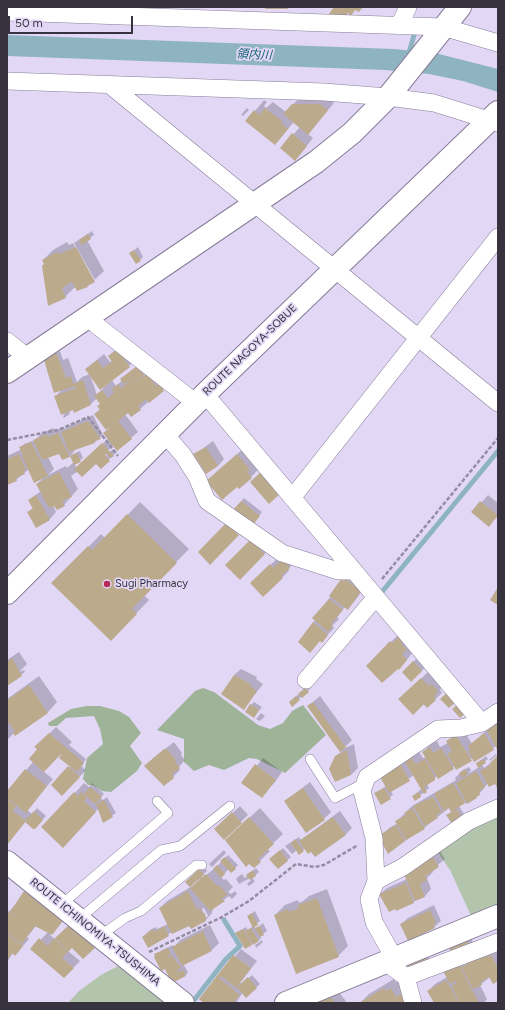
<!DOCTYPE html>
<html>
<head>
<meta charset="utf-8">
<style>
  body { margin:0 }
  #map { position:relative; width:505px; height:1010px; overflow:hidden; background:#e2d8f6; font-family:Figtree,sans-serif }
  canvas { display:block }
  .frame { position:absolute; inset:0; border:8px solid #36323e; pointer-events:none }
  .scale { position:absolute; left:8px; top:16px; width:125px; height:18px; box-sizing:border-box; border:2px solid #36323e; border-top:0; padding-left:5px; font-size:12px; line-height:14px; white-space:nowrap; color:#36323e; -webkit-text-stroke:3px #e2d8f6; paint-order:stroke }
</style>
</head>
<body>
<div id="map">
<canvas width="505" height="1010"></canvas>
<div class="frame"></div>
<div class="scale">50 m</div>
</div>
<script>
const c = document.querySelector('canvas').getContext('2d');
c.lineJoin = 'round';
function paint(path, color) { c.fillStyle = color; c.fill(path, 'evenodd'); }
const poly = rows => new Path2D(rows.map(r => 'M' + r).join(''));
function trace(path, color, width, dash) { c.strokeStyle = color; c.lineWidth = width; c.lineCap = dash ? 'butt' : 'round'; c.setLineDash(dash || []); c.stroke(path); }
function write(font, color, halo, rows, align = 'center') {
  c.font = font + ' Figtree,"Noto Sans JP",sans-serif'; c.lineWidth = 3.5; c.setLineDash([]); c.textBaseline = 'middle'; c.strokeStyle = halo; c.fillStyle = color; for (const [text, x, y, turn = 0] of rows) {
    c.save(); c.translate(x, y); c.rotate((+turn || 0) * Math.PI / 180); c.textAlign = isNaN(turn) ? turn : align; if (halo) c.strokeText(text, 0, 0); c.fillText(text, 0, 0); c.restore();
  }
}
paint(poly([
  [498,813,498,908,472,918,450,870,437,851,470,827],
  [122,964,170,1003,68,1003,79,991,101,975]
]), '#b2c5ac');
paint(poly([
  [203,688,214,692,258,725,270,729,283,723,292,711,303,705,326,735,285,773,257,759,249,758,224,770,209,765,194,771,184,762,184,739,157,730,195,691],
  [87,706,100,706,119,711,129,717,141,733,130,746,142,763,137,771,111,792,102,791,93,785,88,785,83,779,87,758,103,744,100,729,94,716,66,718,57,726,49,726,48,723,71,709]
]), '#9fb398');
paint(poly([
  [7,35,394,49,435,53,498,69,498,92,463,81,429,74,385,70,7,56]
]), '#8fb4c1');
paint(poly([
  [300,97,327,97,334,103,308,134,313,138,301,153,281,148,300,127,294,122,275,144,247,121,264,100,267,102,264,106,266,108,273,102,286,112],
  [247,108,249,110,243,116,241,115],
  [92,231,94,235,87,240,104,271,88,286,78,290,76,286,65,297,43,260,53,250,67,242,69,245,73,243,92,280,95,280,74,243],
  [138,247,143,257,140,260,131,253],
  [121,347,136,360,112,380,116,386,141,363,147,371,144,375,154,368,170,383,140,409,125,414,138,432,131,438,114,445,82,475,78,471,71,476,78,489,64,505,53,505,56,512,50,519,36,526,28,512,33,508,29,500,41,491,37,484,44,477,29,469,16,480,7,484,7,456,22,449,21,447,24,444,35,440,41,434,53,428,55,431,64,427,65,429,68,426,93,415,103,435,95,442,76,449,71,455,80,451,83,458,75,464,76,468,109,438,105,433,111,426,95,414,100,409,101,403,97,398,91,404,75,412,74,409,69,411,70,414,64,418,63,416,66,412,56,396,63,388,54,392,47,370,47,359,60,351,63,360,68,358,77,382,82,377,90,374,86,369,104,354,110,362,112,361],
  [90,375,106,385,97,395],
  [60,453,69,456,71,455,74,462,67,468,66,466,48,475,54,469,48,457],
  [213,441,224,459,218,466,194,455],
  [244,448,256,463,254,465,258,470,251,477,214,474],
  [113,449,116,452,101,468,97,464],
  [488,495,498,503,498,516,489,525,473,512],
  [244,498,262,512,255,521,241,501],
  [140,502,189,549,144,595,149,600,111,640,53,583,101,534,105,538],
  [257,534,271,547,240,579],
  [278,558,293,564,288,569,289,571,263,596,258,576],
  [349,573,367,584,354,602,347,608,345,607,337,617,339,619,332,626,334,628,322,641,313,622,316,620,314,618],
  [398,635,413,652,405,662,367,666],
  [19,652,27,664,19,672,24,670,25,672,7,684,7,660],
  [416,659,425,668,411,680,403,672],
  [241,669,257,677,256,679,263,684,244,708,234,675],
  [428,672,444,683,440,690,442,693,427,707,406,693],
  [39,676,57,702,48,712,16,735,14,733,7,740,7,699],
  [309,685,311,688,292,705,293,699],
  [320,696,352,740,343,749,354,744,358,768,351,775,336,756,341,752,308,706],
  [254,702,262,707,254,717,251,705],
  [261,713,265,716,260,721,256,719],
  [498,720,498,749,496,746,474,760,473,758,456,769,455,766,437,776,427,784,429,788,415,800,413,796,426,785,422,787,414,775,391,791,393,795,381,803,376,793,386,786,381,777,388,771,408,760,419,752,423,758,426,757,423,752,430,745,437,741,440,747,448,743,454,735,463,729,472,744],
  [56,727,72,742,69,745,86,759,81,766,86,770,69,788,52,785,71,766,63,752,55,759,43,771,53,779,27,810,32,814,37,808,46,816,35,828,26,821,7,844,7,793,33,762,39,749,36,747],
  [174,742,182,753,181,755,185,760,178,768,180,770,173,777,152,759],
  [496,754,497,755,490,761,489,760],
  [486,756,488,759,482,764,484,768,498,757,498,787,495,783,488,783,476,798,459,806,464,814,461,818,448,815,452,811,450,807,424,828,389,852,382,835,389,828,398,823,397,821,412,806,456,780,455,778,463,770,469,767,471,770,468,774,479,767,477,763],
  [263,758,282,772,275,782,269,788,243,783],
  [310,782,331,812,324,819,285,801],
  [84,783,89,787,92,783,104,794,100,798,103,800,107,797,116,813,103,821,98,809,73,836,75,793],
  [240,806,248,815,224,838,222,823],
  [260,808,283,834,267,849,270,851,254,867,236,830],
  [340,811,352,828,345,835,311,851,305,848,303,850,297,850,292,854,285,846,299,837,301,840],
  [283,848,291,857,278,868,274,856],
  [224,850,226,853,212,867,209,864],
  [439,850,445,859,432,870,433,872,427,878,431,889,425,896,413,902,385,905,380,894,387,888,407,879,406,875],
  [228,855,238,865,231,872,229,869,221,877,224,880,226,879,233,887,228,892,231,894,235,891,237,894,232,899,229,896,213,908,212,913,206,920,172,932,148,947,143,937,150,930,156,927,157,929,168,924,160,908,167,901,194,885,200,879,189,879,203,866,207,871,201,877,202,878,214,869],
  [204,908,208,916,206,918,202,909],
  [256,868,259,872,252,878,255,881,252,884,249,886,247,884,251,880,250,878,239,884,236,879,239,876,242,874,245,878],
  [32,885,68,914,50,935,55,939,76,919,101,941,83,958,72,946,68,951,80,961,71,970,32,949,48,932,37,925,27,937,29,939,15,955,13,953,7,962,7,914],
  [327,889,348,946,338,956,275,915,285,905,298,900,299,903,303,901,309,896],
  [434,905,441,921,434,927,401,924,408,918],
  [255,911,260,921,254,926,256,929,263,923,267,931,260,936,261,938,258,941,251,944,236,933,246,927,248,930,253,926,248,916],
  [210,925,219,943,212,950,183,964,188,972,185,976,166,967,155,957,162,950,173,945,174,947,180,940],
  [470,935,474,945,452,942],
  [262,940,263,942,256,948,255,945],
  [241,949,257,961,240,983,242,984,252,975,260,984,246,996,243,992,236,1003,206,1003,220,974],
  [498,949,498,980,494,974,480,985,487,999,484,1003,436,1003,428,991,435,984,447,977,462,962,464,966,469,961],
  [427,952,430,961,415,969],
  [394,979,396,982,402,979,412,984,422,1001,420,1003,360,1003,369,994],
  [337,990,346,1001,344,1003,301,1003]
]), '#0003');
trace(poly([
  [408,56,415,32],
  [381,593,498,451],
  [195,999,226,959,240,946,224,920]
]), '#8fb4c1', 5);
paint(poly([
  [265,7,288,7,288,9,265,9],
  [334,7,363,7,359,12,355,10,351,16,348,13,346,16,328,15],
  [292,104,320,104,328,110,308,135,283,114],
  [265,108,282,121,281,123,288,129,275,145,245,121,254,110,259,115],
  [292,133,307,146,295,161,280,148],
  [88,234,91,239,82,245,79,240],
  [76,247,95,282,87,286,88,287,77,291,72,282,62,288,66,298,48,306,42,266,44,264,42,260,57,252,59,254],
  [134,250,141,261,136,264,129,253],
  [117,349,130,367,100,390,85,369,97,360,103,368,112,362,108,356],
  [56,352,66,378,71,376,73,384,83,380,91,405,74,413,73,410,61,415,54,396,76,388,75,386,54,393,44,360],
  [137,366,144,375,134,383,147,374,156,386,159,384,164,391,149,403,146,399,138,406,141,410,131,417,128,413,118,421,132,439,117,451,103,433,114,425,106,430,94,414,100,410,97,406,100,404,94,396,102,390,108,398,114,393,112,389,118,384,121,388,132,380,124,384,120,379],
  [88,421,101,439,95,441,95,443,69,452,61,432],
  [58,433,70,457,62,460,59,454,42,460,33,440,46,434,48,437],
  [31,442,48,476,34,483,22,456,33,451,23,455,19,447],
  [102,443,114,456,111,458,107,454,105,455,110,461,101,469,96,464,82,477,74,469],
  [206,447,218,466,206,474,193,454],
  [77,453,81,462,74,465,70,456],
  [19,454,26,470,23,471,25,474,16,478,17,481,7,485,7,459],
  [237,454,247,466,250,471,247,472,252,478,239,489,237,487,222,500,206,481],
  [263,470,282,492,269,504,250,482],
  [59,472,72,497,62,501,65,506,57,510,54,506,49,508,36,484],
  [36,495,50,520,36,528,27,512,33,509,28,500],
  [241,501,260,516,252,526,233,510],
  [480,501,498,515,489,527,471,512],
  [127,514,177,563,132,609,137,614,111,641,51,583,88,546,92,550],
  [226,523,239,535,210,565,198,552],
  [250,540,265,554,240,580,225,565],
  [283,559,290,568,281,576,283,578,263,597,250,583,270,564,273,568],
  [341,579,344,581,345,579,361,591,348,610,329,596],
  [498,587,498,605,490,600],
  [329,599,343,610,331,624,333,626,328,632,312,618],
  [313,622,328,635,322,643,320,641,310,653,298,642],
  [400,636,404,640,401,643,407,650,402,654,407,660,399,670,398,669,382,683,366,666,390,641,392,643],
  [12,658,22,676,7,686,7,662],
  [413,661,422,671,411,682,402,672],
  [234,675,251,684,250,686,257,691,244,710,221,694],
  [421,678,429,686,431,684,438,690,434,698,436,700,427,708,424,704,413,715,398,699],
  [29,685,48,713,15,736,13,733,15,731,7,721,7,700],
  [305,688,309,692,302,698,298,694],
  [448,692,457,701,449,708,440,699],
  [296,696,300,700,292,707,289,702],
  [313,702,346,747,340,752,307,706],
  [250,704,259,710,254,718,245,712],
  [458,704,466,713,460,718,452,709],
  [498,722,498,751,486,729],
  [49,733,84,763,77,772,59,758,62,753,44,772,29,759,37,749,34,747],
  [484,733,494,750,474,762,468,751,470,750,468,746],
  [456,735,472,761,456,770,447,754,452,751,446,741],
  [430,747,433,753,441,748,454,769,438,779,422,752],
  [164,749,167,749,176,760,175,762,180,768,172,774,174,778,164,786,144,766],
  [347,750,351,775,335,782,329,769,335,756],
  [497,756,498,758,498,790,495,784,489,787,480,771,491,765,490,763],
  [412,758,416,764,425,759,435,777,435,780,424,787,427,792,424,794,405,762],
  [483,759,486,763,478,768,476,763],
  [255,764,276,780,262,798,241,783],
  [401,765,410,781,389,793,380,777],
  [68,766,80,777,62,796,51,785],
  [25,769,47,786,26,813,7,798,7,791],
  [465,769,468,774,462,778,459,773],
  [476,771,485,787,479,791,480,795,476,797,477,798,467,804,456,783],
  [453,783,465,803,451,812,449,808,444,811,434,794],
  [90,787,102,797,95,804,84,794],
  [303,788,325,820,306,833,284,801],
  [384,788,391,799,381,805,374,793],
  [74,792,78,796,81,792,87,798,84,801,96,812,63,848,41,827],
  [419,792,421,797,415,801,412,796],
  [433,797,442,812,436,815,438,818,425,826,413,806],
  [7,799,16,806,13,811,26,821,7,845],
  [104,800,113,817,103,823,96,804],
  [412,808,425,829,406,840,395,821,406,815,404,813],
  [457,809,462,818,452,824,446,815],
  [34,811,43,820,35,829,33,829,25,822,25,820],
  [232,812,242,823,224,840,214,829],
  [249,817,274,844,258,859,261,862,254,868,249,864,246,867,225,840],
  [333,817,346,835,315,857,311,852,308,854,299,841],
  [396,825,405,841,388,854,382,843,381,834],
  [295,839,304,851,299,855,291,843],
  [280,850,288,861,278,869,269,859],
  [432,856,439,867,425,876,427,880,420,884,425,897,415,901,404,874,414,870,414,868],
  [225,857,236,869,231,873,220,861],
  [217,865,225,874,221,878,213,869],
  [199,869,204,875,190,887,185,882],
  [253,870,256,876,250,880,246,875],
  [206,874,217,886,219,885,227,894,222,899,225,901,210,911,190,888],
  [406,883,414,903,396,911,395,909,389,912,379,894],
  [24,891,63,921,52,935,35,926,32,930,10,912],
  [188,891,197,910,200,908,203,914,205,913,206,921,191,929,189,926,172,934,159,908],
  [317,898,339,957,296,974,274,915,288,909,289,912,299,908,298,905],
  [430,910,436,923,433,925,435,928,408,941,400,924],
  [8,911,32,930,22,944,7,933],
  [252,913,258,925,253,928,247,916],
  [69,925,95,948,83,959,72,948,68,952,55,938],
  [165,926,169,936,148,948,142,937,153,929,154,932],
  [260,926,264,935,260,937,255,928],
  [251,928,259,941,253,945,245,931],
  [243,929,252,945,245,949,235,933],
  [203,931,212,951,182,966,172,947],
  [7,934,23,946,15,956,12,953,7,960],
  [466,937,471,949,452,956,448,945],
  [39,938,48,946,54,938,67,952,62,958,74,968,64,978,30,949],
  [168,948,171,954,168,955,169,957,172,955,181,968,177,970,178,972,183,970,186,976,174,982,173,980,171,981,165,969,161,971,154,957,155,956,154,954],
  [424,954,428,965,415,970,403,962],
  [233,955,251,968,236,988,221,976,219,978,240,995,234,1002,236,1003,204,1003,199,999],
  [485,955,487,957,491,955,498,968,498,981,493,984,489,977,481,982,482,985,473,989,461,967],
  [459,965,479,1003,460,1003,451,986,457,983,456,981,450,984,443,971],
  [248,977,257,988,246,998,237,987],
  [446,980,459,1003,434,1003,427,991],
  [384,988,386,991,391,988,396,997,402,993,407,1003,359,1003],
  [330,996,335,1003,306,1003]
]), '#bcaa8d');
const service = poly([
  [310,759,335,798,364,783],
  [61,905,168,813,157,801],
  [79,919,161,850,180,846,230,806],
  [100,936,125,918,141,911,196,865,202,865]
]);
const minor = poly([
  [7,12,443,27,498,43],
  [399,26,408,7],
  [7,81,324,92,388,97,434,103,498,123],
  [111,86,498,403],
  [89,316,95,324,196,403],
  [7,341,27,357],
  [205,394,482,723],
  [165,434,183,455,197,477,207,501,282,553,338,571,354,571],
  [292,498,498,237],
  [306,680,376,597],
  [376,881,403,867,469,821,498,808],
  [394,958,374,922,369,899,376,881,374,838,362,791,367,777,438,729,461,728,482,723,498,712],
  [385,962,406,977,498,942],
  [406,977,413,1003]
]);
const tertiary = poly([
  [7,372,316,162,352,133,388,97,460,7],
  [286,1003,498,916]
]);
const secondary = poly([
  [7,862,183,1003]
]);
const primary = poly([
  [7,593,205,394,498,112]
]);
trace(service, '#867d98', 10);
trace(minor, '#867d98', 18);
trace(tertiary, '#867d98', 24);
trace(secondary, '#867d98', 24);
trace(primary, '#867d98', 24);
trace(poly([
  [7,440,58,430,88,417,118,456],
  [382,579,498,438],
  [149,952,222,917,249,901,296,864,315,867,324,865,358,845]
]), '#958da3', 2.5, [4, 2]);
trace(service, '#fff', 9);
trace(minor, '#fff', 17);
trace(tertiary, '#fff', 22);
trace(secondary, '#fff', 22);
trace(primary, '#fff', 22);
for (const [x, y, r, color] of [
  [107,584,4,"#b72856"]
]) { const dot = new Path2D(); dot.arc(x, y, r, 0, 2 * Math.PI); c.fillStyle = color; c.fill(dot); trace(dot, '#e2d8f6', 1.5); }
write('11px', '#36323e', '#e2d8f6', [
  ["ROUTE NAGOYA-SOBUE",250,350,-44],
  ["ROUTE ICHINOMIYA-TSUSHIMA",95,932,39]
]);
write('11px', '#36323e', '#e2d8f6', [
  ["Sugi Pharmacy",115,584]
], 'left');
write('italic 12px', '#155f72', '#e2d8f6', [
  ["領内川",254,55,2]
]);
</script>
</body>
</html>
